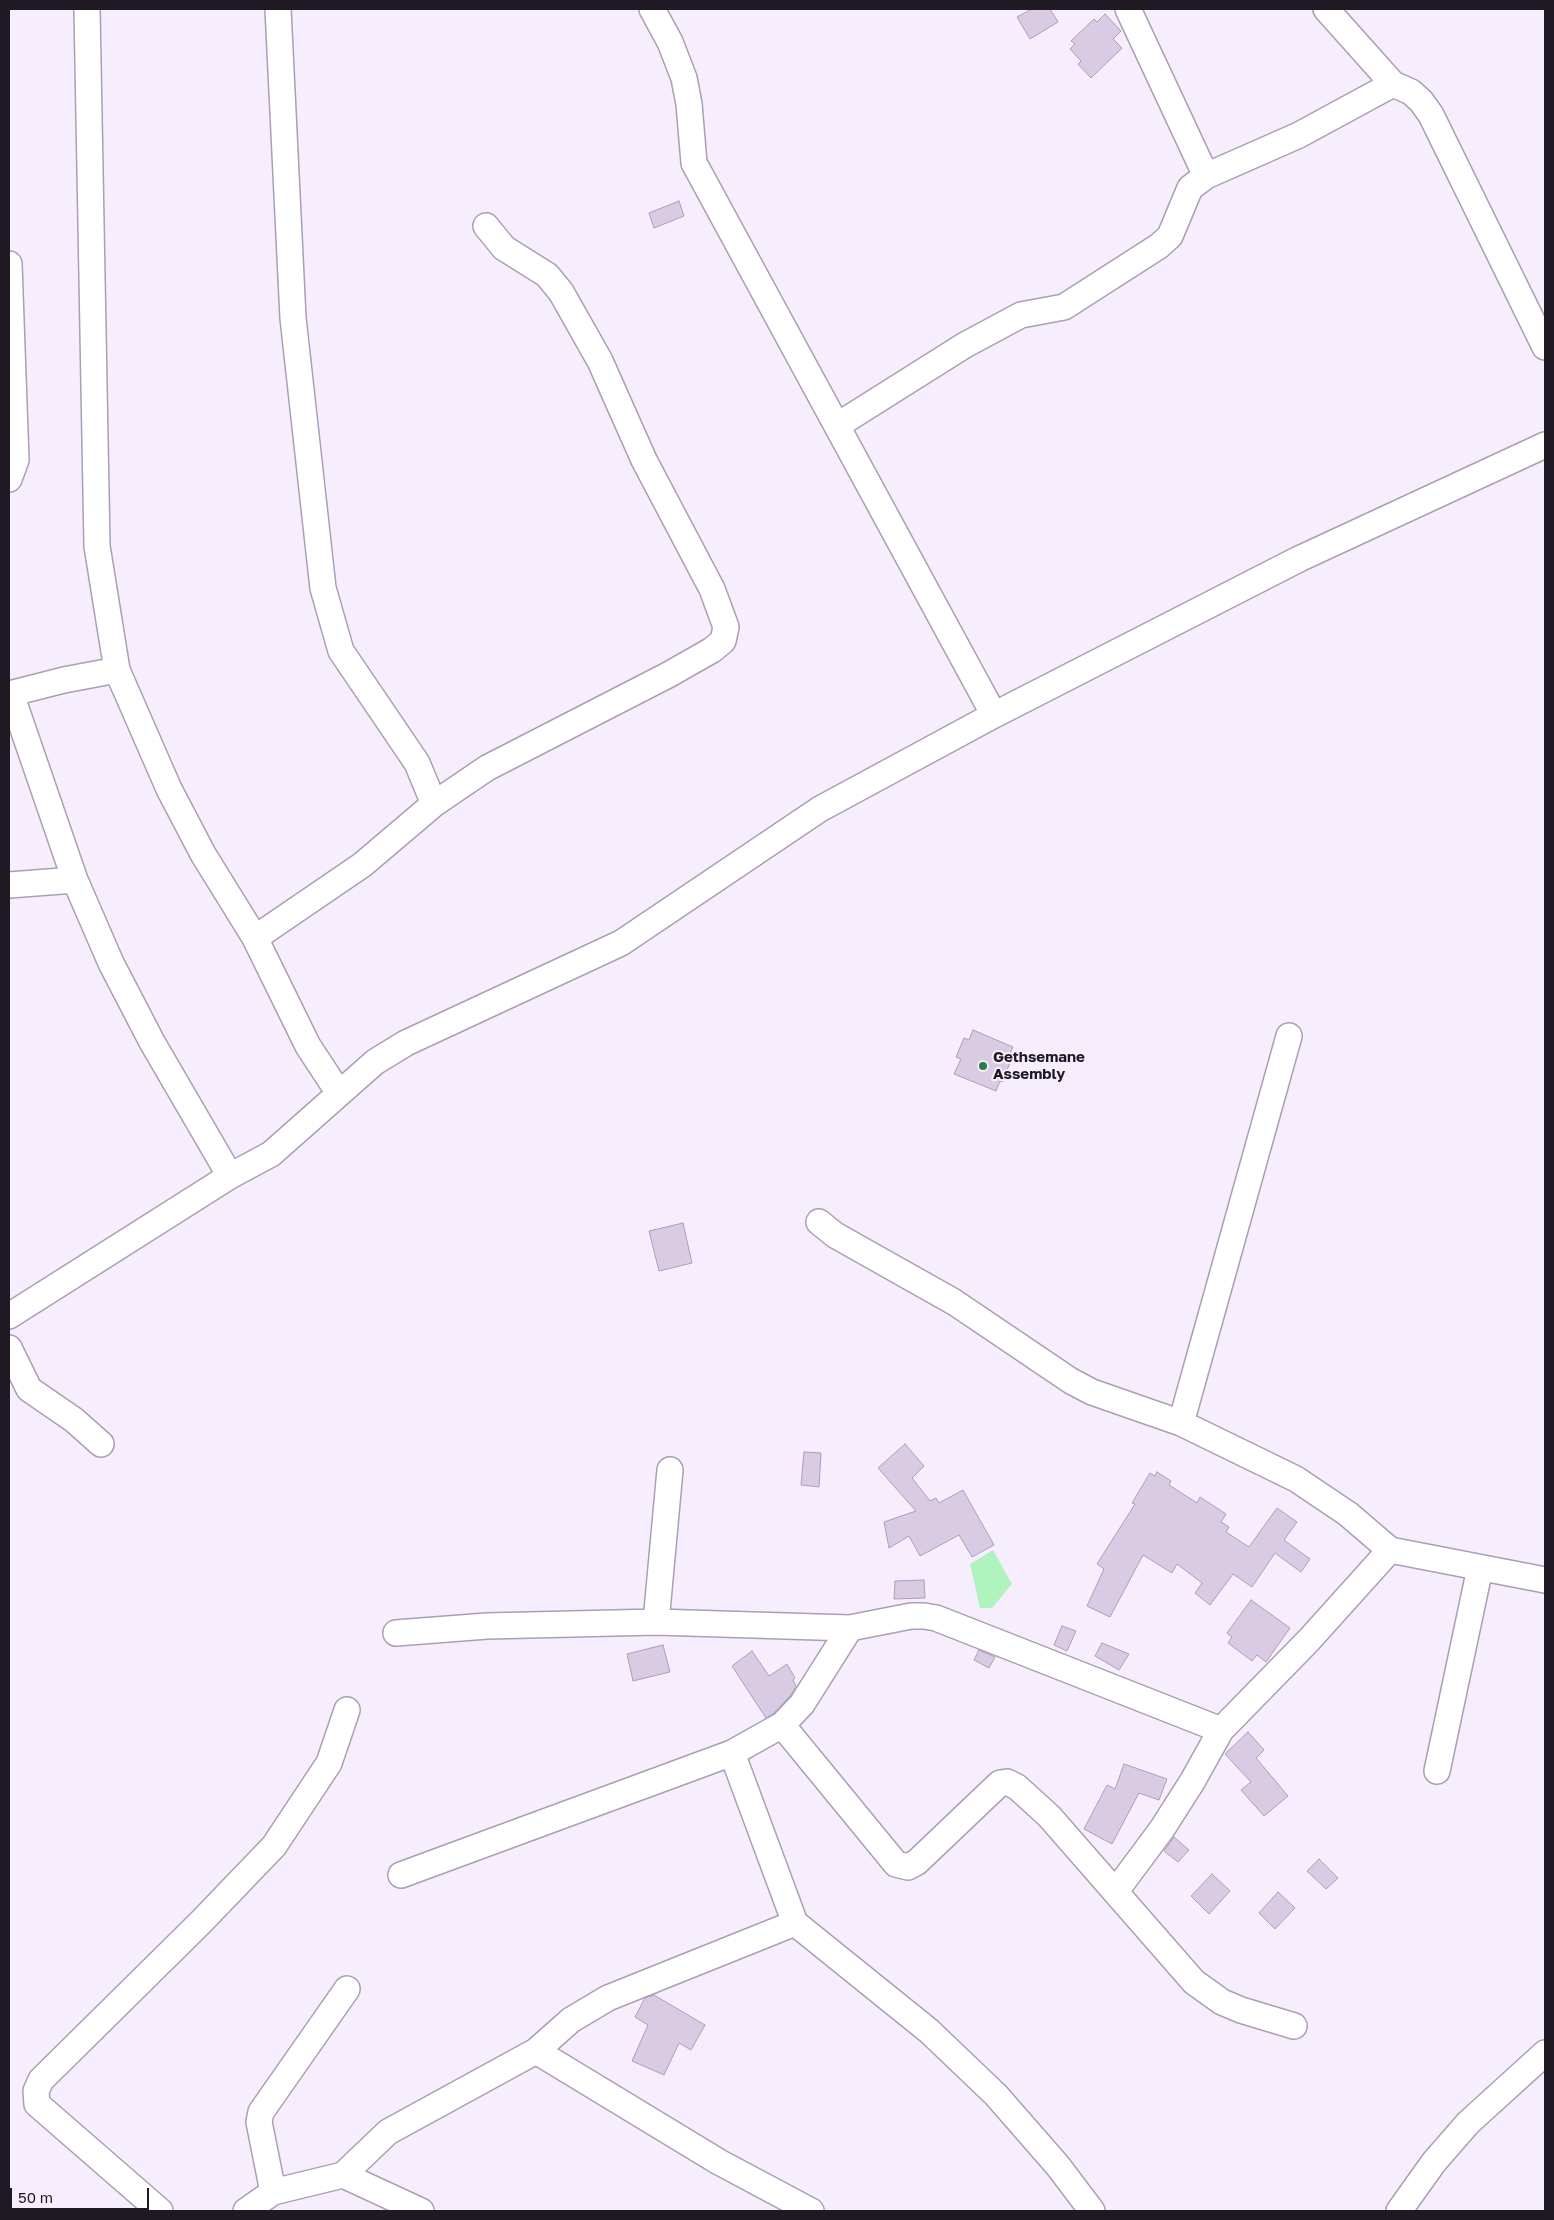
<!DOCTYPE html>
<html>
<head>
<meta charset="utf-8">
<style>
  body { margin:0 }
  #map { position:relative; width:1554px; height:2220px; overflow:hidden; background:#f7eefd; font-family:"Golos Text",sans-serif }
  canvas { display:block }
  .frame { position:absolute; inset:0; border:10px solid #1e1922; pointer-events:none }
  .scale { position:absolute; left:10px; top:2188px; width:139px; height:22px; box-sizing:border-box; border:2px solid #1e1922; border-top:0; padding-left:6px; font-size:15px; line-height:18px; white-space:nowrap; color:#1e1922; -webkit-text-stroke:4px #f7eefd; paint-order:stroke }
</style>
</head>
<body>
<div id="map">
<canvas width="1554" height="2220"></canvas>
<div class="frame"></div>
<div class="scale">50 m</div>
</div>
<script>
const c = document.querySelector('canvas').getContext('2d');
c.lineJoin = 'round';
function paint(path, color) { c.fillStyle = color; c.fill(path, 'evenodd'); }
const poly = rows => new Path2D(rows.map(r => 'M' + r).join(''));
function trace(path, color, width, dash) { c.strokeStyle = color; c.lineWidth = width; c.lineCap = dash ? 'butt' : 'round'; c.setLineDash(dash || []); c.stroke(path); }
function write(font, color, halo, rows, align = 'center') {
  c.font = font + ' "Golos Text",sans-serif'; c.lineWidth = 4; c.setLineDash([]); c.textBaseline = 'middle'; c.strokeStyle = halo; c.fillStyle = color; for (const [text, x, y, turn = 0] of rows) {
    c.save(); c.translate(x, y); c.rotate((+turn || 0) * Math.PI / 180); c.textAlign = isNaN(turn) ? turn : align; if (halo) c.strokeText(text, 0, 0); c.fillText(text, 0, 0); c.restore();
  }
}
paint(poly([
  [993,1550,1012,1584,992,1608,980,1608,970,1564]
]), '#aff4be');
const building = poly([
  [1032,9,1050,9,1058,22,1030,39,1017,17,1032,9],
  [1105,14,1121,31,1113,39,1122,48,1091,78,1078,64,1081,61,1070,49,1075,44,1071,41,1094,19,1097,22,1105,14],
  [679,201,684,216,654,228,649,213,679,201],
  [973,1030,1013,1047,1009,1056,1012,1058,1002,1082,1000,1081,996,1091,954,1074,961,1059,956,1057,964,1038,969,1040,973,1030],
  [683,1223,692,1263,659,1271,649,1231,683,1223],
  [905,1444,924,1466,912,1478,930,1501,936,1498,939,1503,963,1490,994,1545,972,1557,959,1535,920,1556,909,1536,889,1548,884,1522,916,1511,878,1468,905,1444],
  [804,1452,821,1453,819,1487,801,1485,804,1452],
  [1157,1472,1171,1481,1169,1485,1197,1503,1200,1497,1226,1514,1221,1522,1229,1527,1226,1532,1249,1547,1277,1508,1297,1522,1284,1540,1310,1559,1301,1572,1275,1553,1252,1587,1233,1574,1210,1605,1195,1593,1202,1583,1177,1564,1172,1573,1143,1555,1110,1617,1087,1606,1104,1569,1097,1564,1135,1504,1132,1503,1150,1473,1155,1476,1157,1472],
  [924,1580,925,1598,894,1599,895,1581,924,1580],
  [1251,1600,1290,1628,1266,1662,1257,1655,1252,1661,1228,1643,1232,1637,1227,1633,1251,1600],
  [1062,1626,1076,1631,1067,1651,1054,1645,1062,1626],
  [1102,1643,1129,1654,1119,1670,1095,1656,1102,1643],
  [663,1645,670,1672,633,1681,627,1654,663,1645],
  [979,1650,995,1657,989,1668,974,1660,979,1650],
  [752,1651,769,1676,787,1664,795,1678,793,1680,796,1686,791,1695,773,1714,766,1718,732,1666,752,1651],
  [1248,1732,1264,1750,1256,1758,1288,1796,1264,1816,1241,1790,1251,1782,1225,1754,1248,1732],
  [1124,1764,1167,1779,1159,1800,1139,1793,1112,1844,1084,1829,1107,1785,1115,1789,1124,1764],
  [1174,1837,1189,1850,1178,1862,1164,1851,1174,1837],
  [1319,1859,1338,1878,1326,1889,1307,1871,1319,1859],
  [1212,1874,1230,1891,1209,1914,1191,1896,1212,1874],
  [1278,1892,1295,1908,1275,1929,1259,1913,1278,1892],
  [654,1995,705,2025,691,2050,679,2043,664,2075,632,2061,648,2025,635,2017,645,1998,654,1995]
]);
paint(building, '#d9cbe3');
trace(building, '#ab9eb5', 1);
const minor = poly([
  [87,9,97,546,117,670,169,789,203,854,255,938,308,1046,339,1093],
  [278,9,293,318,323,588,341,651,417,763,434,804],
  [652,9,670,42,684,78,689,104,694,163,994,715],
  [1128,9,1206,176],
  [1326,9,1393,84,1411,92,1421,101,1431,115,1545,347],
  [9,264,16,460,9,479],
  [838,425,965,345,1021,315,1064,307,1159,246,1170,236,1190,188,1206,176,1299,135,1393,84],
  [9,694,64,680,117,670],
  [11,694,75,880,111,963,152,1042,230,1176],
  [9,885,75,880],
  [255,938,362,865,434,804,487,768,668,675,712,650,723,641,726,627,712,589,644,460,600,361,561,292,547,275,504,248,486,226],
  [819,1222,835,1235,954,1302,1071,1381,1092,1392,1181,1423,1296,1479,1348,1514,1390,1550,1545,1580],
  [9,1316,230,1176,271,1154,375,1062,406,1043,621,943,820,809,994,715,1299,559,1545,445],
  [9,1348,29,1389,74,1420,101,1444],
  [1181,1423,1289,1036],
  [656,1622,670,1470],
  [396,1633,487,1626,656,1622,850,1628,911,1616,924,1616,936,1618,1221,1730],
  [782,1725,896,1864,908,1867,917,1862,1000,1783,1007,1782,1017,1787,1049,1816,1194,1982,1222,2002,1241,2010,1294,2026],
  [732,1753,795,1923,929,2031,996,2095,1058,2166,1092,2211],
  [1437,1771,1480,1568],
  [401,1875,732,1753,782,1725,802,1704,850,1628],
  [1116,1891,1162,1829,1192,1782,1221,1730,1309,1640,1390,1550],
  [536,2051,719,2162,811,2211],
  [343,2175,388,2132,536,2051,571,2020,608,1998,795,1923],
  [273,2192,259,2122,261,2112,347,1989],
  [160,2211,37,2104,36,2091,41,2080,201,1922,274,1846,329,1763,347,1710],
  [246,2211,273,2192,343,2175,421,2211],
  [1399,2211,1434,2162,1468,2123,1545,2053]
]);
trace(minor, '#ab9eb5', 28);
trace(minor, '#fff', 25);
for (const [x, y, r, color] of [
  [983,1066,5,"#317a47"]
]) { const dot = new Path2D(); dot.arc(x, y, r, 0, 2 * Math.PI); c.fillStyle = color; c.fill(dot); trace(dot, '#f7eefd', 2); }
write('bold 15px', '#1e1922', '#f7eefd', [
  ["Gethsemane",993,1057],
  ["Assembly",993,1074]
], 'left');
</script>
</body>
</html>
